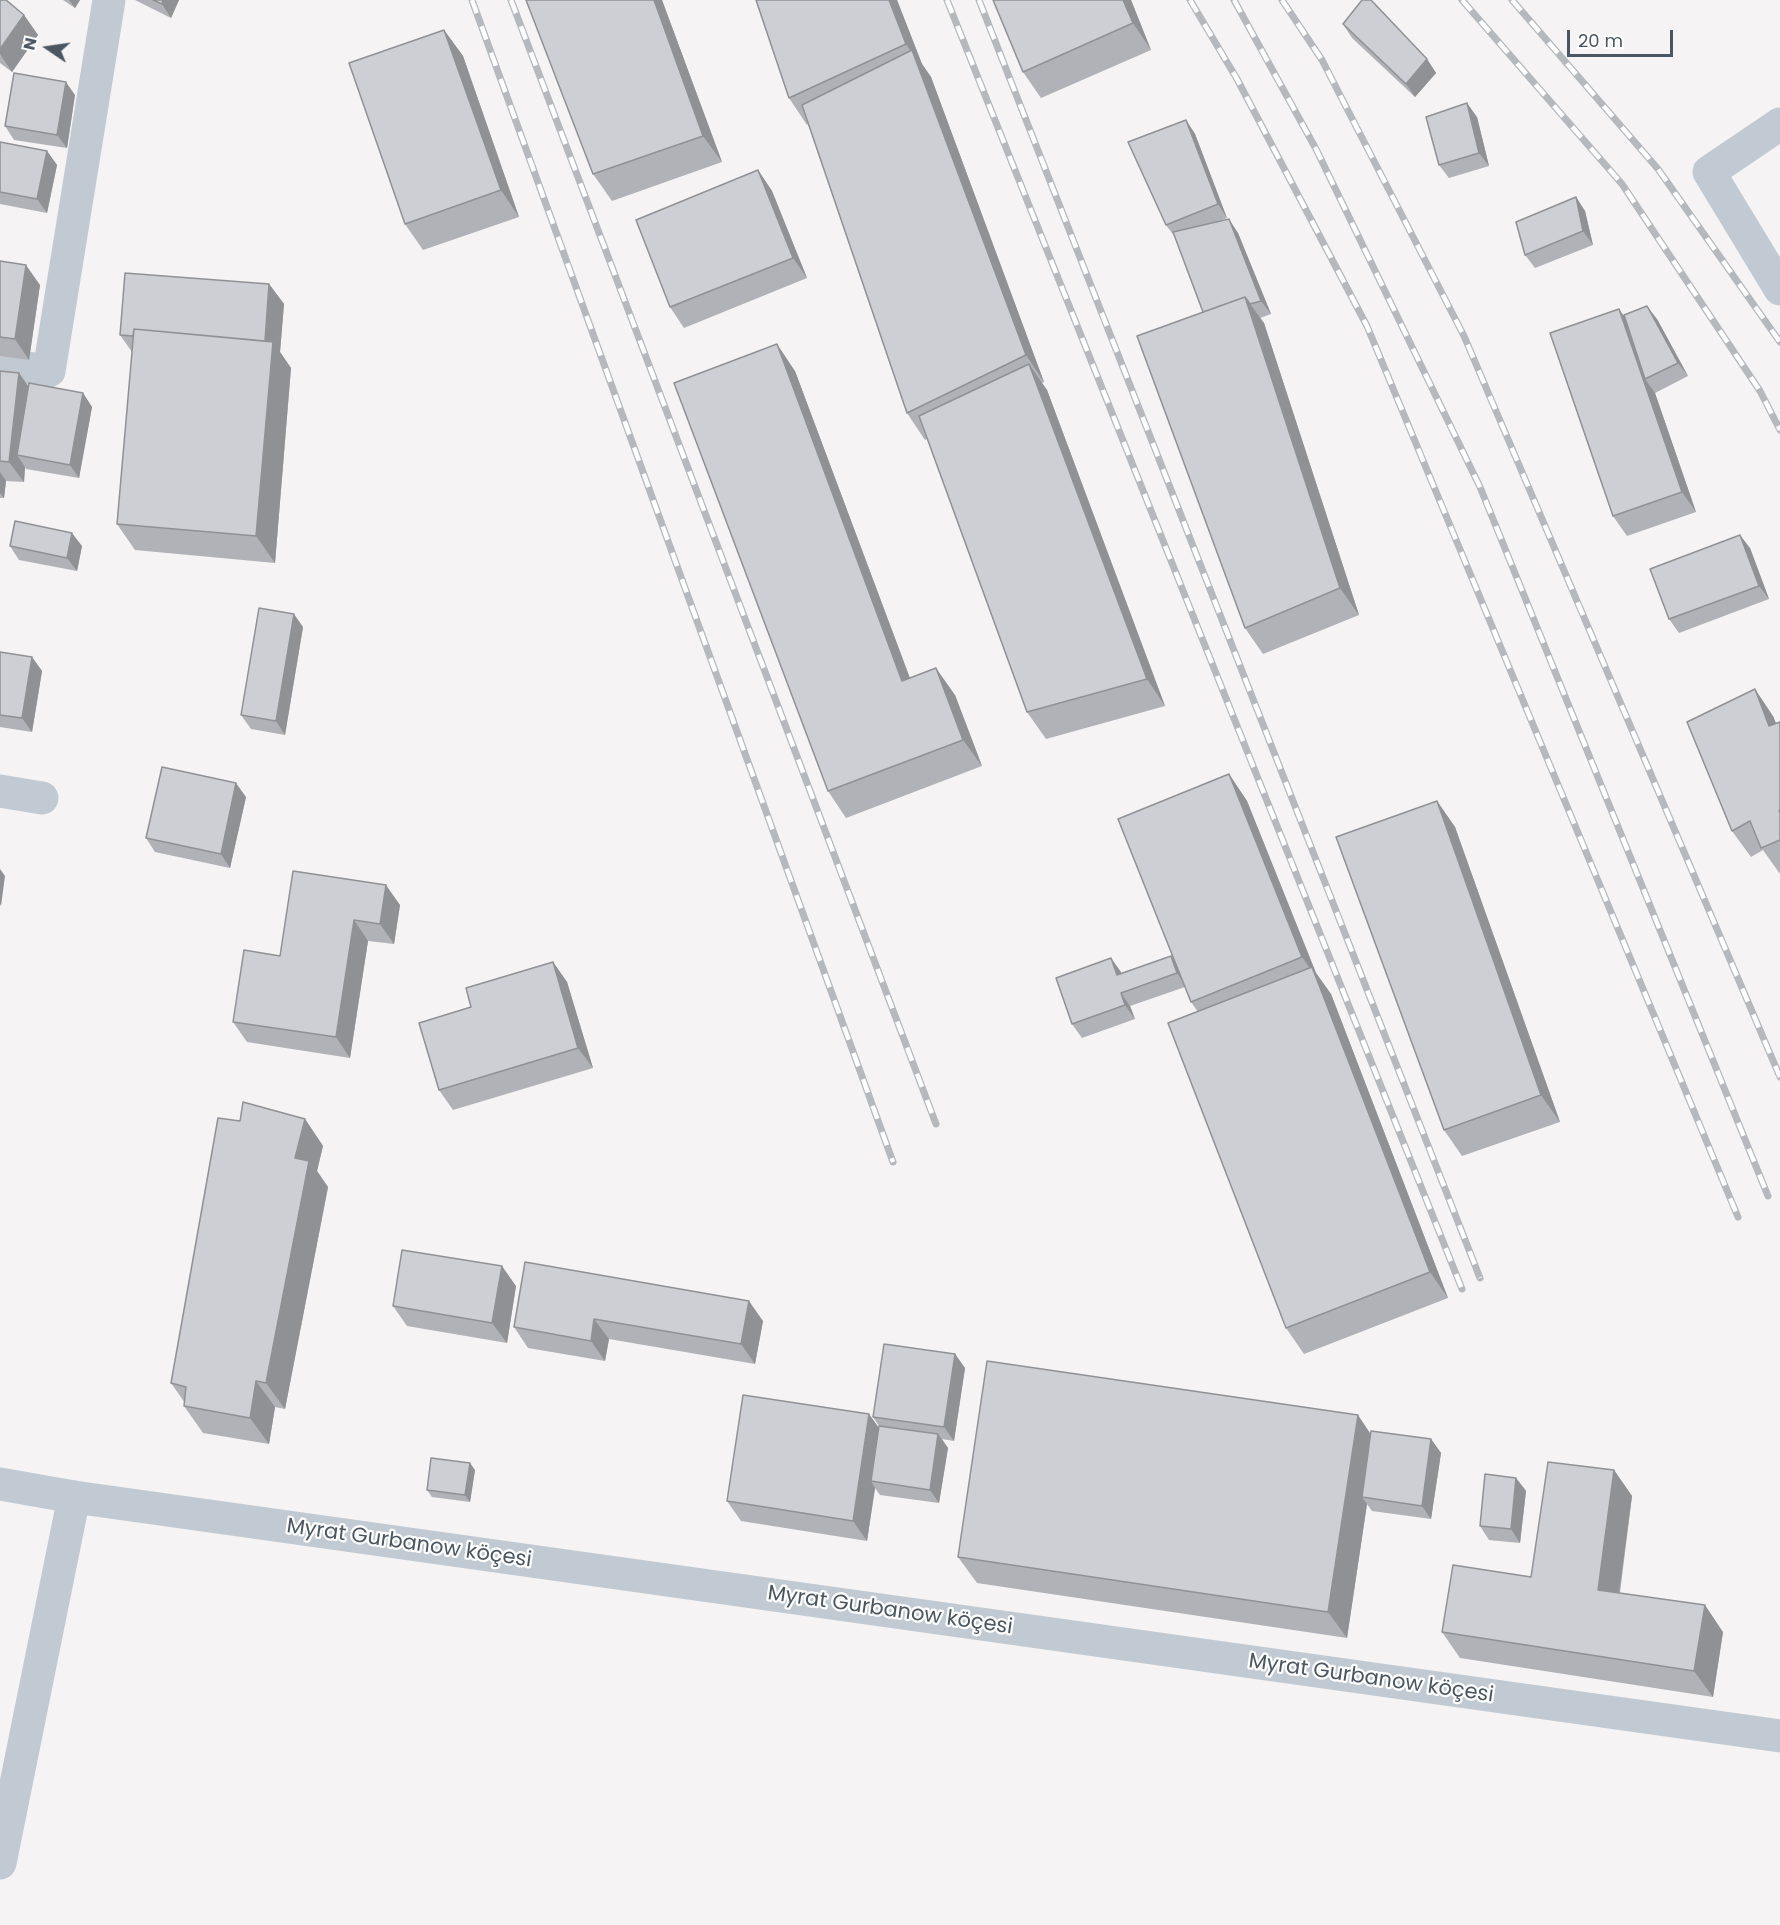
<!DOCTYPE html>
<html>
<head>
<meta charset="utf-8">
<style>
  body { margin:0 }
  #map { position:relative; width:1780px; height:1925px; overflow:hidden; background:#f5f3f3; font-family:Poppins,sans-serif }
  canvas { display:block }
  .north { position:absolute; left:18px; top:18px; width:60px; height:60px; -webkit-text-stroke:4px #fff; paint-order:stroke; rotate:283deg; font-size:16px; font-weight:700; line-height:24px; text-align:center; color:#4a5661 }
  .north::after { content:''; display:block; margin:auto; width:21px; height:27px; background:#4a5661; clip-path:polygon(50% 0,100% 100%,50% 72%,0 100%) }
  .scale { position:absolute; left:1567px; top:30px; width:106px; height:27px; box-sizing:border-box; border:3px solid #4a5661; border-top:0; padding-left:8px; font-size:18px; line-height:21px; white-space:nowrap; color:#4a5661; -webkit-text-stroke:4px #fff; paint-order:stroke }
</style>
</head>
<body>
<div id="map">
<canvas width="1780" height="1925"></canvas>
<div class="north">N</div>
<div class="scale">20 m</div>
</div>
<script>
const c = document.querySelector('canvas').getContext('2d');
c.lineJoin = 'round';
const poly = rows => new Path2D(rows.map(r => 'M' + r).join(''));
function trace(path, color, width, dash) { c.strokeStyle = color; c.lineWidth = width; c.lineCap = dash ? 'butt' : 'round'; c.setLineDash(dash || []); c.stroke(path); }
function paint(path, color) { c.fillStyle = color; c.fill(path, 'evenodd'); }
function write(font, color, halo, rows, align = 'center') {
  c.font = font + ' Poppins,sans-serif'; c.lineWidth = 4.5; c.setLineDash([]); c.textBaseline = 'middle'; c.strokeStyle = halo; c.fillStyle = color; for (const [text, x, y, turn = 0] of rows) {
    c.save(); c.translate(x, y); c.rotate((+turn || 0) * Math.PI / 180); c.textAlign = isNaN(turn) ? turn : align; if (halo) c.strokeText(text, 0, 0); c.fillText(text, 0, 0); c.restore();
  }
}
trace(poly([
  [1780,124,1709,172,1780,289],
  [0,364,49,371,109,0],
  [0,791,42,798],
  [0,1863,74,1497]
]), '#c1cad2', 33);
trace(poly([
  [0,1484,74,1497,1780,1736]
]), '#c1cad2', 33);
const rail = poly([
  [472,0,893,1162],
  [511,0,936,1124],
  [947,0,1462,1289],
  [979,0,1480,1278],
  [1190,0,1237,79,1367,326,1738,1217],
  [1234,0,1316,149,1480,487,1768,1196],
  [1282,0,1322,60,1464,336,1780,1077],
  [1462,0,1622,184,1760,391,1780,430],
  [1512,0,1658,169,1780,342]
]);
trace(rail, '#b5b8bd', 7);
trace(rail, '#fff', 4.5, [14]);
paint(poly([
  [0,0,24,15,38,35,12,72,0,63],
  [63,0,80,0,75,8],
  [135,0,179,0,171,18],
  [662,0,722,162,612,201,593,174],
  [756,0,897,0,922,64,931,77,1044,382,1042,383,1047,390,1165,706,1046,739,1027,712,927,439,925,440,907,413,808,124,807,125,789,98],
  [993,0,1131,0,1151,50,1041,98,1023,72],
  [1343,24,1427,59,1436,73,1415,97,1352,38],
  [444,30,463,56,519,217,423,250,405,224],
  [75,95,67,148,14,140,5,126],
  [1477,117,1489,166,1449,178,1439,165],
  [1186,120,1195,134,1227,218,1216,222,1238,233,1271,314,1260,318,1264,323,1359,615,1263,654,1245,628,1203,312,1175,237,1166,225],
  [0,142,47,151,57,165,47,213,0,204],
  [758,170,772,191,807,278,684,328,670,307],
  [1576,197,1585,211,1593,245,1535,268,1525,255],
  [0,261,40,285,29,360,0,356],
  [269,284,284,304,280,352,291,368,275,563,135,550,117,524,132,352,120,335],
  [1624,315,1657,319,1688,376,1655,393,1696,512,1627,536,1613,516],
  [0,371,19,373,28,386,83,393,92,407,79,478,26,469,25,467,24,482,6,481,4,498,0,498],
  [795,371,910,678,955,695,982,766,846,818,828,791],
  [10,546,82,546,77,571,19,560],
  [1750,548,1769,599,1679,633,1669,619],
  [303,627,285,735,251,729,241,715],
  [0,652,32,657,42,671,32,732,0,727],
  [1773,716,1776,724,1780,722,1780,874,1763,850,1751,857,1732,831],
  [1229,774,1247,801,1316,973,1331,994,1448,1298,1304,1354,1286,1328,1198,1012,1191,1002,1185,987,1130,1006,1135,1019,1082,1038,1072,1024,1111,958,1121,973,1171,956,1175,962],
  [246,797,230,868,155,852,146,838],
  [1437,801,1455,827,1560,1122,1462,1156,1444,1130],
  [293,871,400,905,394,944,368,941,350,1058,247,1042,233,1022,280,956],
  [553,962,567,982,593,1068,453,1110,439,1090,471,1007],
  [305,1119,323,1146,317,1171,328,1187,285,1409,275,1407,269,1444,203,1433,184,1406,185,1403,171,1383,240,1121],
  [525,1262,763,1321,755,1364,609,1339,605,1361,528,1348,514,1327],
  [516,1286,507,1343,407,1326,393,1306],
  [955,1354,965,1368,954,1441,942,1439,948,1448,939,1503,880,1495,875,1488,867,1541,741,1521,727,1501,869,1414,879,1428,879,1426,873,1417],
  [1371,1434,1431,1439,1441,1453,1431,1519,1372,1511,1367,1504,1347,1638,977,1583,958,1557],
  [475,1470,470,1502,432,1497,427,1490],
  [1614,1470,1632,1496,1620,1593,1723,1632,1713,1697,1460,1658,1442,1632,1531,1577],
  [1516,1478,1526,1491,1520,1543,1489,1540,1480,1526]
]), '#b0b2b7');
paint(poly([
  [69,0,80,0,75,8],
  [163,0,179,0,171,18,162,4],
  [654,0,662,0,722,162,703,136],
  [889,0,897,0,922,64,931,77,1044,382,1026,355,915,57,906,44],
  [1123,0,1131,0,1151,50,1133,23],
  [24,15,38,35,12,72,0,54,0,49],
  [444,30,463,56,519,217,501,190],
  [1427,59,1436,73,1415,97,1406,84],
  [66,82,75,95,67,148,57,135],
  [1467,103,1477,117,1489,166,1479,153],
  [1186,120,1195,134,1227,218,1218,204],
  [47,151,57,165,47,213,37,199],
  [758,170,772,191,807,278,793,258],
  [1576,197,1585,211,1593,245,1583,231],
  [1229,219,1238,233,1271,314,1261,301],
  [26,265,40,285,29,360,15,339],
  [269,284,284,304,280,352,291,368,275,563,256,536,265,346],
  [1245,297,1264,323,1359,615,1340,588],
  [1647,306,1657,319,1688,376,1678,363],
  [1619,309,1633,329,1645,379,1655,393,1696,512,1682,492],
  [777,344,795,371,921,708,902,681],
  [1029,364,1047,390,1165,706,1147,679],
  [19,373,33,393,17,455,25,467,24,482,9,462],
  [83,393,92,407,79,478,70,465],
  [0,472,6,481,4,498,0,493],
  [72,533,82,546,77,571,67,558],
  [1740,535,1750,548,1769,599,1759,586],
  [294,614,303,627,285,735,276,721],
  [32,657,42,671,32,732,22,718],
  [936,668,955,695,982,766,963,740],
  [1755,689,1773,716,1780,733,1769,726],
  [1229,774,1247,801,1316,973,1331,994,1448,1298,1430,1272,1316,977,1302,957],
  [236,783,246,797,230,868,221,854],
  [1437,801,1455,827,1560,1122,1541,1095],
  [0,869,5,876,1,906,0,904],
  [386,885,400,905,394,944,380,924],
  [354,920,368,941,350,1058,336,1037],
  [1171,956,1180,969,1186,986,1177,973],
  [1111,958,1121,972,1127,988,1117,975],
  [553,962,567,982,593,1068,578,1048],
  [1121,993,1130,1006,1135,1019,1125,1005],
  [305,1119,323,1146,317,1171,328,1187,285,1409,266,1383,295,1158],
  [502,1266,516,1286,507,1343,492,1323],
  [749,1301,763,1321,755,1364,741,1344],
  [594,1319,609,1339,605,1361,591,1341],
  [955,1354,965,1368,954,1441,944,1427],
  [256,1381,275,1407,269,1444,250,1418],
  [869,1414,883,1434,871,1481,875,1488,867,1541,853,1521],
  [1358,1415,1376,1442,1362,1497,1367,1504,1347,1638,1328,1612],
  [938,1434,948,1448,939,1503,930,1490],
  [1431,1439,1441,1453,1431,1519,1422,1506],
  [470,1463,475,1470,470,1502,465,1495],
  [1614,1470,1632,1496,1616,1616,1598,1590],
  [1516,1478,1526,1491,1520,1543,1511,1529],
  [1705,1605,1723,1632,1713,1697,1694,1671]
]), '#909195');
const building = poly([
  [0,0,6,0,24,15,0,49,0,0],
  [153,0,163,0,162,4,153,0],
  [526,0,654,0,703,136,593,174,526,0],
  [756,0,889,0,906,44,789,98,756,0],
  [993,0,1123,0,1133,23,1023,72,993,0],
  [1362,0,1371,0,1427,59,1406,84,1343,24,1362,0],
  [444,30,501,190,405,224,349,63,444,30],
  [912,50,1026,355,907,413,802,105,912,50],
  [14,73,66,82,57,135,5,126,14,73],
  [1467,103,1479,153,1439,165,1426,117,1467,103],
  [1186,120,1218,204,1166,225,1128,142,1186,120],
  [0,142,47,151,37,199,0,192,0,142],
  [758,170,793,258,670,307,636,220,758,170],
  [1576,197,1583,231,1525,255,1516,222,1576,197],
  [1229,219,1261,301,1250,304,1245,297,1203,312,1173,232,1229,219],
  [0,261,26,265,15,339,0,337,0,261],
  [125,273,269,284,265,341,134,329,133,336,120,335,125,273],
  [1245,297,1340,588,1245,628,1137,336,1245,297],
  [1647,306,1678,363,1645,379,1624,315,1647,306],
  [1619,309,1682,492,1613,516,1550,333,1619,309],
  [134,329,273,342,256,536,117,524,134,329],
  [777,344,902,681,936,668,963,740,828,791,674,383,777,344],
  [1029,364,1147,679,1027,712,919,416,1029,364],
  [0,371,19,373,9,462,0,461,0,371],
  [29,383,83,393,70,465,17,455,29,383],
  [15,521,72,533,67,558,10,546,15,521],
  [1740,535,1759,586,1669,619,1650,569,1740,535],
  [259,608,294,614,276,721,241,715,259,608],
  [0,652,32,657,22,718,0,715,0,652],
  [1755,689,1769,726,1780,722,1780,811,1779,811,1780,813,1780,840,1761,848,1750,821,1732,831,1687,722,1755,689],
  [162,767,236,783,221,854,146,838,162,767],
  [1229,774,1302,957,1191,1002,1118,819,1229,774],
  [1437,801,1541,1095,1444,1130,1336,837,1437,801],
  [293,871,386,885,380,924,354,920,336,1037,233,1022,244,950,280,956,293,871],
  [1171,956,1177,973,1121,993,1125,1005,1072,1024,1056,978,1111,958,1117,975,1171,956],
  [553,962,578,1048,439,1090,419,1023,471,1007,466,988,553,962],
  [1312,967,1430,1272,1286,1328,1168,1023,1312,967],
  [243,1102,305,1119,295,1158,309,1161,266,1383,256,1381,250,1418,184,1406,186,1387,171,1383,218,1118,240,1121,243,1102],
  [402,1250,502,1266,492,1323,393,1306,402,1250],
  [525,1262,749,1301,741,1344,594,1319,591,1341,514,1327,525,1262],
  [884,1344,955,1354,944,1427,873,1417,884,1344],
  [987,1361,1358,1415,1328,1612,958,1557,987,1361],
  [743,1395,869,1414,853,1521,727,1501,743,1395],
  [879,1426,938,1434,930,1490,871,1481,879,1426],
  [1371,1431,1431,1439,1422,1506,1362,1497,1371,1431],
  [431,1458,470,1463,465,1495,427,1490,431,1458],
  [1548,1462,1614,1470,1598,1590,1705,1605,1694,1671,1442,1632,1453,1565,1531,1577,1548,1462],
  [1485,1474,1516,1478,1511,1529,1480,1526,1485,1474]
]);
paint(building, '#cdcfd5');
trace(building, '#909195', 1.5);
write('21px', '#4a5661', '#fff', [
  ["Myrat Gurbanow köçesi",409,1544,8],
  ["Myrat Gurbanow köçesi",890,1611,8],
  ["Myrat Gurbanow köçesi",1371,1679,8]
]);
</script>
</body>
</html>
